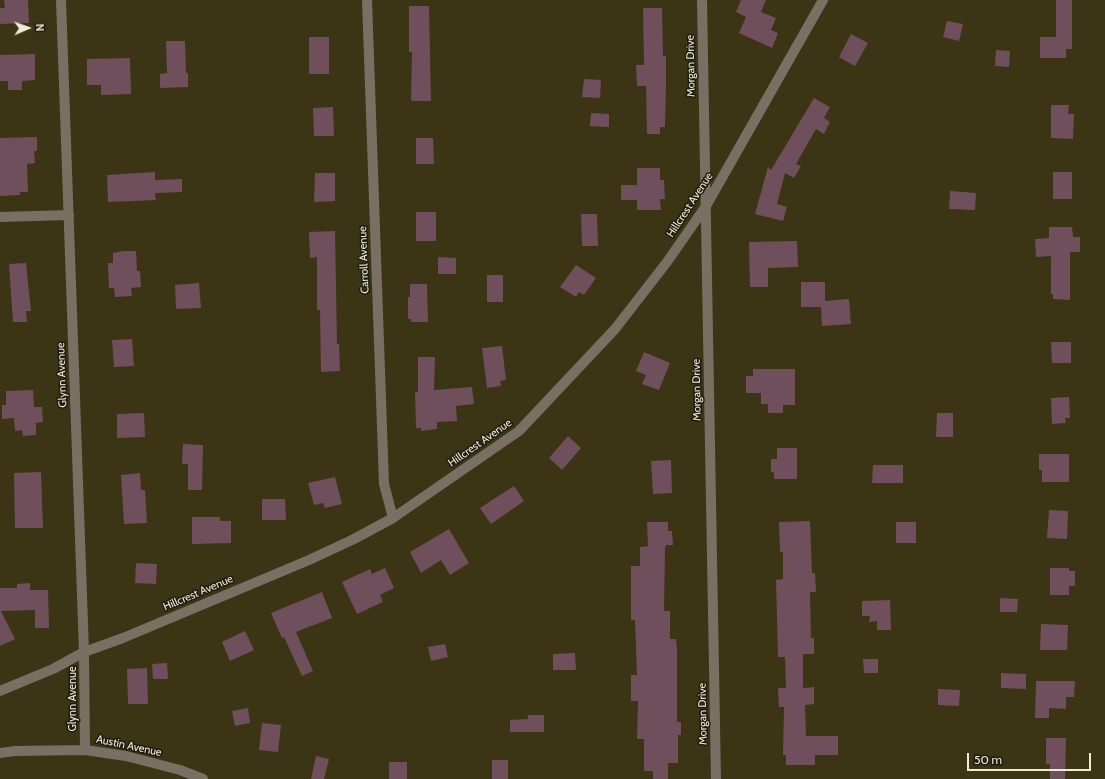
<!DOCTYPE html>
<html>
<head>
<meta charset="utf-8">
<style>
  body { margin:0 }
  #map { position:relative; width:1105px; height:779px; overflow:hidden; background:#3b3415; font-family:Cabin,sans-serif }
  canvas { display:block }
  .north { position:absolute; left:8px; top:8px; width:40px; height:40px; -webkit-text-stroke:3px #1f1c0f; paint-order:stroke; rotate:88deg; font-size:11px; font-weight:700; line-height:16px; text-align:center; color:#eeebd9 }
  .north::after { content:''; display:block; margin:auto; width:14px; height:18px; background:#eeebd9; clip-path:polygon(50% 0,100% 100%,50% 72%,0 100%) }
  .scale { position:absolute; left:967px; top:753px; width:124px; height:18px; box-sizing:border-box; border:2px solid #eeebd9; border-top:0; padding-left:5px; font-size:12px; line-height:14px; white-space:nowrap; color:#eeebd9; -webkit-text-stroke:3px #1f1c0f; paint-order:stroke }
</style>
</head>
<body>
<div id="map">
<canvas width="1105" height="779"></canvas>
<div class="north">N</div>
<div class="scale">50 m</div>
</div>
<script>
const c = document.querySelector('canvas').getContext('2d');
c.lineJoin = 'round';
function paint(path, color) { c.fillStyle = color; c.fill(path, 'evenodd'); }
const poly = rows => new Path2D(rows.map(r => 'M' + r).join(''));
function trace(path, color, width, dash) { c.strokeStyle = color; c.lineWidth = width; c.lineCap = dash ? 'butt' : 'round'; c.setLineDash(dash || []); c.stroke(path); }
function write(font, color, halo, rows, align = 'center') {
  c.font = font + ' Cabin,sans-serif'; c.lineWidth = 3; c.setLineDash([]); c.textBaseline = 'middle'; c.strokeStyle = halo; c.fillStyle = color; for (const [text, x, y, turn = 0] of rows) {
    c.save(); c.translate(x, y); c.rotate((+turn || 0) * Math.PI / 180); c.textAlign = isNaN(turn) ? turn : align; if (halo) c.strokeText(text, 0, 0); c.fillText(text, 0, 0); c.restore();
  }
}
paint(poly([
  [4,0,28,0,29,23,0,24,0,8,5,8],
  [741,0,766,0,761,12,776,18,771,30,778,33,772,48,739,33,746,17,736,12],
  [1056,0,1072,0,1072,49,1066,49,1066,58,1040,58,1040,37,1056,37],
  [409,6,429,6,431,101,411,101,412,52,409,52],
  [643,8,662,8,663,56,666,56,666,86,665,127,660,127,660,134,647,134,646,86,637,86,636,65,644,65],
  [947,21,963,24,959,41,943,37],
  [851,34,868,43,855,66,839,57],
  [309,37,329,37,329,74,309,74],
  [166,41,185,41,186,73,188,73,188,87,160,88,160,74,167,73],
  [996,50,1010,51,1009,67,995,66],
  [35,54,35,80,22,81,22,90,8,90,8,81,0,81,0,55],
  [130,58,131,94,101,95,101,85,87,85,87,59],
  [584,79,601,80,600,98,582,97],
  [814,98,830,107,824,118,830,122,824,134,816,129,796,164,801,166,794,178,785,173,777,204,787,207,783,221,755,214,768,167,771,170],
  [1051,105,1069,105,1068,114,1074,114,1073,139,1051,138],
  [333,107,334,136,314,136,313,108],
  [591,113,609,114,609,127,590,126],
  [37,137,37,151,34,151,35,163,27,164,28,192,20,192,20,195,0,196,0,138],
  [416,138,433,138,434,164,416,164],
  [637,168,660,168,660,180,664,180,665,199,660,199,661,210,637,210,637,200,621,200,621,185,637,185],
  [155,172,155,180,182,179,182,192,155,193,156,200,108,202,107,175],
  [1053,172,1072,172,1072,199,1053,199],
  [315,173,335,173,335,201,314,202],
  [950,191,976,193,975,210,949,209],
  [416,212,436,212,436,241,416,241],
  [581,214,597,214,598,246,582,246],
  [1049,227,1072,227,1073,237,1080,237,1080,252,1070,252,1070,300,1053,299,1053,294,1051,294,1051,256,1036,257,1035,239,1049,238],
  [335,231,337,344,339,344,340,371,321,372,320,310,317,310,317,257,310,258,309,232],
  [797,241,798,267,768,268,768,287,750,287,749,242],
  [123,251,136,251,137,271,140,271,141,287,131,288,132,296,115,297,114,288,109,288,108,263,113,263,113,253],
  [438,257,456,258,456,274,438,274],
  [26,263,31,311,26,311,27,322,13,322,9,264],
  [576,265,596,278,584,295,579,292,576,297,560,287],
  [487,275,503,275,503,302,487,302],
  [801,282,825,282,825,301,849,299,851,324,822,326,821,307,801,307],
  [199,283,201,308,176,309,175,285],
  [410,284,427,284,428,322,411,322,411,319,408,319,408,297,410,297],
  [132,339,134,366,114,367,112,340],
  [1051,342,1071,342,1071,363,1052,363],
  [502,346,506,380,500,381,501,386,487,388,482,348],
  [644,352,670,363,659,390,642,384,646,375,636,371],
  [418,357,435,357,434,390,472,387,474,404,456,406,457,421,437,422,437,429,421,431,421,428,416,428,415,392,418,392],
  [753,369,795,369,795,405,783,405,783,413,768,413,768,404,761,404,761,393,746,393,746,376,753,376],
  [33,390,34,407,42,407,43,422,36,423,36,435,23,436,22,430,15,431,14,418,2,419,2,405,6,405,6,391],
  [1069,397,1070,418,1065,418,1066,423,1052,424,1051,398],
  [144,413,145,437,117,438,117,414],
  [937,413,953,413,953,437,936,437],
  [568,436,581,448,562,470,549,458],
  [183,444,203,445,202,490,188,490,188,464,182,464],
  [777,448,797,448,797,479,774,479,774,472,771,472,771,459,777,459],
  [1039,454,1069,454,1069,482,1042,482,1042,470,1039,470],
  [671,460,672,493,653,494,651,461],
  [873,465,903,465,903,483,872,483],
  [41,472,43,528,15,528,14,473],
  [140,473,141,490,145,490,147,523,124,524,121,475],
  [335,477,342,504,325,508,323,503,314,505,308,483],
  [514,486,524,501,491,524,480,508],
  [262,499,285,499,286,520,262,520],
  [1049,510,1068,511,1067,539,1047,538],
  [192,517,220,517,220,521,231,521,231,543,192,544],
  [810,521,812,573,815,573,816,592,810,592,811,638,814,638,814,654,803,654,803,688,814,687,814,704,805,705,806,736,838,736,838,755,815,755,815,765,786,765,786,755,783,755,784,707,779,707,778,688,786,688,785,657,778,657,776,580,783,579,783,552,780,552,779,522],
  [647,522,668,522,668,531,672,531,673,545,666,545,666,547,665,547,664,611,670,611,670,639,676,639,677,649,677,722,681,722,681,735,678,735,678,763,668,763,668,779,653,779,653,771,644,771,644,739,637,739,638,701,631,701,631,675,637,675,635,620,631,620,631,566,640,566,640,547,648,546],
  [896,522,916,522,916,543,896,543],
  [449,529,469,563,450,575,441,560,421,573,410,552],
  [136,563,157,564,156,584,135,583],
  [385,568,394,588,380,595,383,602,357,614,342,582,370,569,372,574],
  [1050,568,1069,568,1069,571,1075,571,1075,586,1069,586,1069,595,1050,595],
  [30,583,30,590,48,590,49,628,35,628,35,610,1,611,15,639,0,646,0,588,17,588,17,584],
  [322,592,332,618,296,632,313,671,302,676,284,637,282,638,271,613],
  [1000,598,1018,599,1017,612,1000,612],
  [890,600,891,630,877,630,877,621,869,622,870,616,862,616,862,601],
  [1041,624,1068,625,1067,650,1040,650],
  [245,631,254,650,230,661,222,642],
  [445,644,448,657,431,661,428,647],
  [575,653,576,670,553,670,553,654],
  [863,659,878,659,878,673,864,673],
  [167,663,168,679,153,679,152,664],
  [147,668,148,704,128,704,127,669],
  [1001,673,1026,674,1026,689,1001,688],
  [1036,681,1075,681,1074,697,1066,697,1066,709,1049,708,1049,718,1035,718],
  [938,689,960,690,959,706,938,705],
  [248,708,250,723,235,726,232,711],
  [528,715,544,715,544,732,510,732,510,720,528,719],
  [262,723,281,725,278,752,259,750],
  [1046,738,1066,738,1065,779,1050,779,1050,764,1046,764],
  [316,756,329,759,324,779,311,779],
  [492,760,508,760,508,779,492,779],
  [389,762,407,762,407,779,389,779]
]), '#704f5c');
trace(poly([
  [61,0,84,652,85,750],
  [367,0,384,484,393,518],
  [702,0,716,779],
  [0,217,69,215],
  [0,753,15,751,85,750,126,756,180,770,203,779]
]), '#796f63', 10);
trace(poly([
  [0,691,53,669,84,652,123,638,309,560,354,539,393,518,519,431,615,329,667,262,706,206,823,0]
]), '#796f63', 10);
write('11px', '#eeebd9', '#1f1c0f', [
  ["Morgan Drive",691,66,-91],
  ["Hillcrest Avenue",690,205,-57],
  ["Carroll Avenue",364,260,-92],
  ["Glynn Avenue",62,375,-92],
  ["Morgan Drive",697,390,-91],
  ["Hillcrest Avenue",480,443,-35],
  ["Hillcrest Avenue",198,593,-23],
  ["Glynn Avenue",73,699,-90],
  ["Morgan Drive",703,714,-91],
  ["Austin Avenue",129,746,12]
]);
</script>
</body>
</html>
